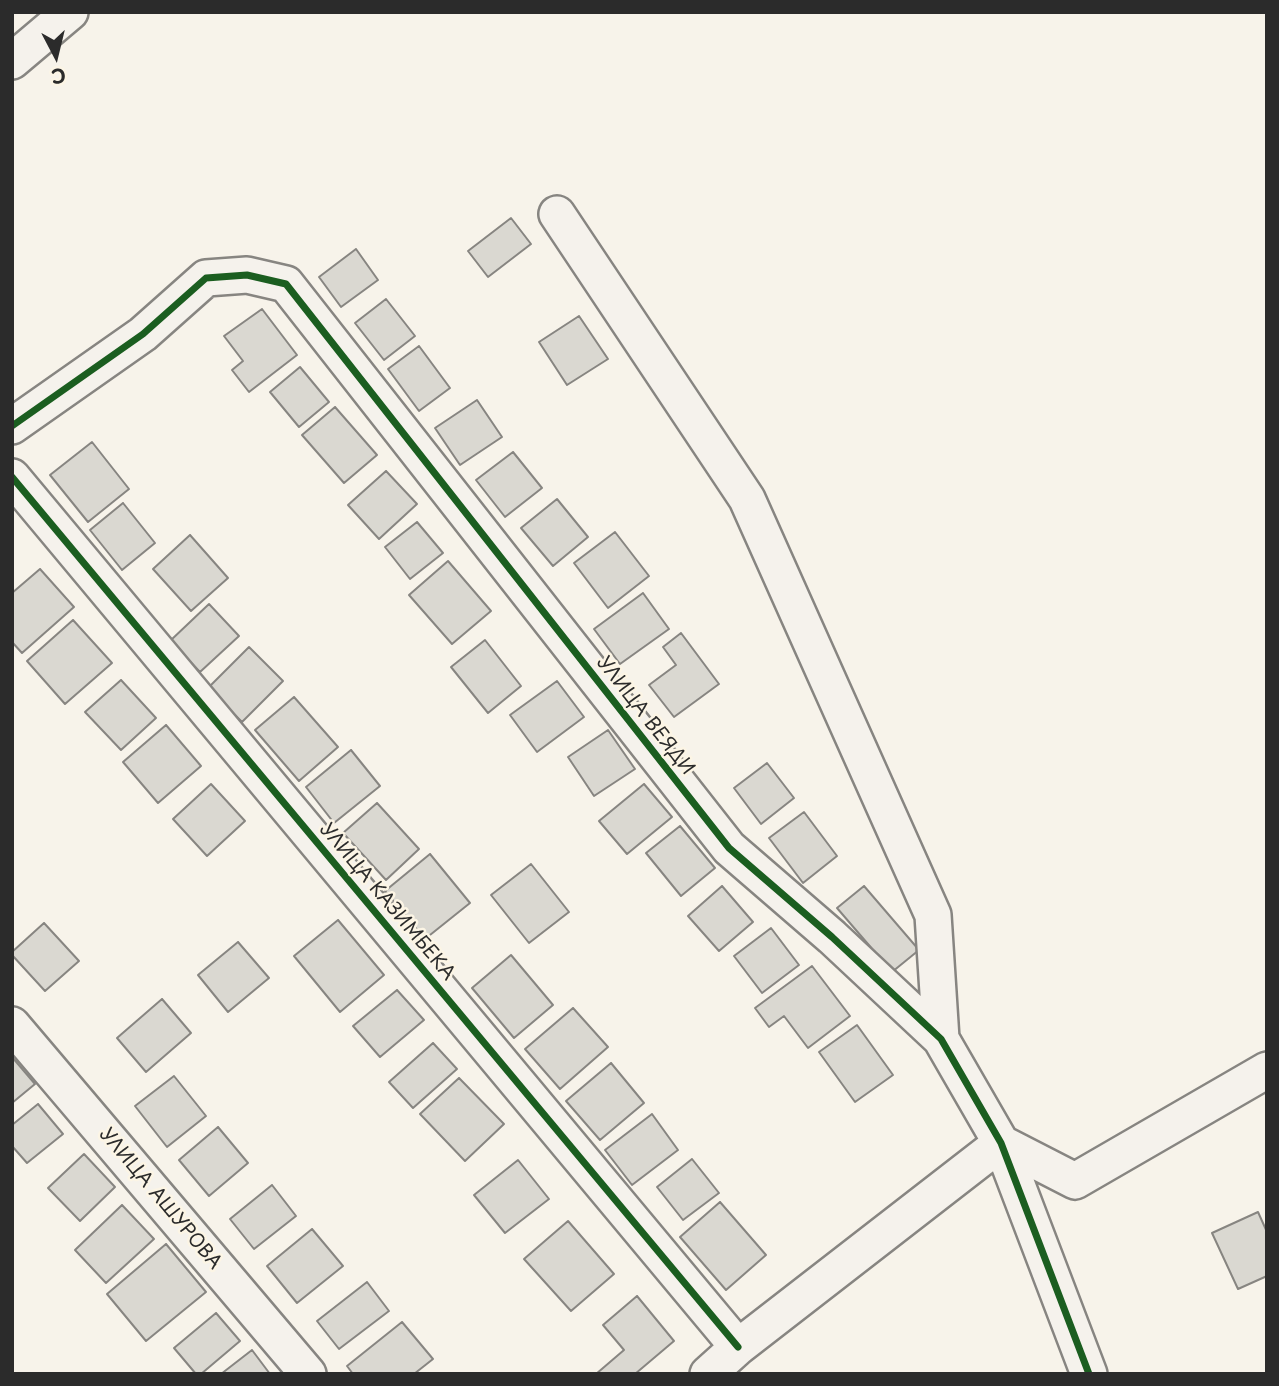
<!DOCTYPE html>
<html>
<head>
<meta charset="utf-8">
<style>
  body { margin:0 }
  #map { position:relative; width:1279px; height:1386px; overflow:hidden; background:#f7f3ea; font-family:"Playpen Sans",sans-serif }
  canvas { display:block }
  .frame { position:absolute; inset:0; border:14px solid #2b2b2b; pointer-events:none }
  .north { position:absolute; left:21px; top:21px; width:70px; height:70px; -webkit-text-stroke:5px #fcf5e5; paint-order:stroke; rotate:173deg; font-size:19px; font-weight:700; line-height:28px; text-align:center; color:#2b2b2b }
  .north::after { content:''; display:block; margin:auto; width:24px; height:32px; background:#2b2b2b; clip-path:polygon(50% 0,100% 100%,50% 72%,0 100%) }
</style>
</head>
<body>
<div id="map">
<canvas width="1279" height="1386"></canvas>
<div class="frame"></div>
<div class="north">С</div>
</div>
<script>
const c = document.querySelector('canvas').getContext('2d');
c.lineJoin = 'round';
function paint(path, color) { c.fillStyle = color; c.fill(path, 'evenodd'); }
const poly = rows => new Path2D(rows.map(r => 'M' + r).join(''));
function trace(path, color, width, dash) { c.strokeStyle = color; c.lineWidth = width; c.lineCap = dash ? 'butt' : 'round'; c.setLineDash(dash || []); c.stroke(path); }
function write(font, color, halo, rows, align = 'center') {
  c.font = font + ' "Playpen Sans",sans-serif'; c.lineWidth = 5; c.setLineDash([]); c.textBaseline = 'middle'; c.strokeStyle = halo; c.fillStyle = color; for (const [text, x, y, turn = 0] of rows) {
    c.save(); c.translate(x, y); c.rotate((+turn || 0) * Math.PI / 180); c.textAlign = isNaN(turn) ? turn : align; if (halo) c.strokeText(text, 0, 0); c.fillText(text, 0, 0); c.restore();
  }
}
const building = poly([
  [511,218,531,244,488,277,468,251,511,218],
  [356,249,378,280,341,307,319,277,356,249],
  [386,299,415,336,384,360,355,323,386,299],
  [262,309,297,355,249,392,232,370,243,361,224,336,262,309],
  [579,316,608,359,567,385,539,342,579,316],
  [419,346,450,388,419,411,388,369,419,346],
  [300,367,329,402,299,427,270,392,300,367],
  [477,400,502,437,460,465,435,428,477,400],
  [335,407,377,455,344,483,302,435,335,407],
  [92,442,129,489,88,522,50,475,92,442],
  [513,452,542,488,505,517,476,480,513,452],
  [386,471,417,504,379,539,348,505,386,471],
  [557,499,588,537,553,566,521,528,557,499],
  [123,503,155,543,122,570,90,530,123,503],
  [417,522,443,553,410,579,385,547,417,522],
  [615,532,649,576,608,608,574,563,615,532],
  [190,535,228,578,191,611,153,569,190,535],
  [448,561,491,611,452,644,409,595,448,561],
  [40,569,74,607,22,653,12,642,12,593,40,569],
  [643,593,669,629,620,664,594,629,643,593],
  [209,604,239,636,200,672,170,641,209,604],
  [73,620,112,663,65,704,27,661,73,620],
  [681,633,719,684,674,717,649,685,676,665,663,647,681,633],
  [485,640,521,686,488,713,451,667,485,640],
  [249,647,283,681,242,722,208,688,249,647],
  [121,680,156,718,121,750,85,712,121,680],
  [557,681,584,717,537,752,510,715,557,681],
  [294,697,338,747,299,781,255,730,294,697],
  [166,725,201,766,158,803,123,762,166,725],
  [608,730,635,769,594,796,568,757,608,730],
  [351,750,380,786,334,823,306,787,351,750],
  [767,763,794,798,761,824,734,788,767,763],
  [211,784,245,821,207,856,173,819,211,784],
  [644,784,672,817,627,854,599,821,644,784],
  [377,803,419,849,386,880,343,833,377,803],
  [804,812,837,856,803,883,769,838,804,812],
  [680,826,715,868,681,896,646,853,680,826],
  [430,854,470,903,425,939,385,891,430,854],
  [531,864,569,912,529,943,491,895,531,864],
  [722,886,753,922,719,951,688,916,722,886],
  [864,886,919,950,892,972,837,908,864,886],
  [338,920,384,975,340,1012,294,956,338,920],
  [44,923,79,961,45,991,12,955,12,952,44,923],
  [771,928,799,965,762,993,734,956,771,928],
  [238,942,269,978,228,1012,198,975,238,942],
  [511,955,553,1005,514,1038,472,988,511,955],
  [812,966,850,1016,808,1048,784,1016,769,1027,755,1008,812,966],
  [397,990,424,1020,380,1057,353,1026,397,990],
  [162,999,191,1033,146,1072,117,1038,162,999],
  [573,1008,608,1047,560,1089,525,1049,573,1008],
  [857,1025,893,1075,855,1102,819,1052,857,1025],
  [433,1043,457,1069,413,1108,389,1082,433,1043],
  [12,1057,35,1084,12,1103,12,1057],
  [611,1063,644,1103,600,1140,566,1101,611,1063],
  [174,1076,206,1116,167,1147,135,1106,174,1076],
  [459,1078,504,1124,465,1161,420,1114,459,1078],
  [38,1104,63,1134,27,1163,12,1146,12,1125,38,1104],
  [652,1114,678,1150,632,1185,605,1150,652,1114],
  [218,1127,248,1163,209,1196,179,1160,218,1127],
  [84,1154,115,1187,80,1221,48,1188,84,1154],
  [692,1159,719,1193,683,1220,657,1187,692,1159],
  [518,1160,549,1199,505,1233,474,1195,518,1160],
  [272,1185,296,1216,254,1249,230,1219,272,1185],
  [720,1202,766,1255,726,1290,680,1237,720,1202],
  [122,1205,154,1239,106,1283,75,1250,122,1205],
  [1258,1212,1267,1232,1267,1276,1238,1289,1212,1233,1258,1212],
  [568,1221,614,1274,571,1311,524,1259,568,1221],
  [312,1229,343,1266,297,1303,267,1266,312,1229],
  [166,1244,206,1292,146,1341,107,1294,166,1244],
  [367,1282,389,1311,339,1349,317,1321,367,1282],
  [637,1296,674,1341,635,1374,596,1374,624,1350,603,1325,637,1296],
  [216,1313,240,1341,201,1374,196,1374,174,1348,216,1313],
  [402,1322,433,1359,414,1374,353,1374,347,1366,402,1322],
  [252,1350,270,1374,221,1374,252,1350]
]);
paint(building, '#dad8d1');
trace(building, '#878581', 2);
const minor = poly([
  [12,61,70,12],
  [557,214,747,499,933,915,941,1039],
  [12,426,143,334,206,278,247,275,286,284,729,848,832,937,941,1039,1001,1143,1089,1374],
  [12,477,738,1347],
  [12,1025,308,1374],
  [708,1374,738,1347,1001,1143,1075,1181,1267,1070]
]);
trace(minor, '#878581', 40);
trace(minor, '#f5f2ec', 35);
trace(poly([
  [12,426,143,334,206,278,247,275,286,284,729,848,832,937,941,1039,1001,1143,1089,1374],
  [12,477,738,1347]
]), '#1b5e20', 7);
write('19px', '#2b2b2b', '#fcf5e5', [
  ["УЛИЦА ВЕЯДИ",645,716,52],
  ["УЛИЦА КАЗИМБЕКА",387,902,50],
  ["УЛИЦА АШУРОВА",160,1199,50]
]);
</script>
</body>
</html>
